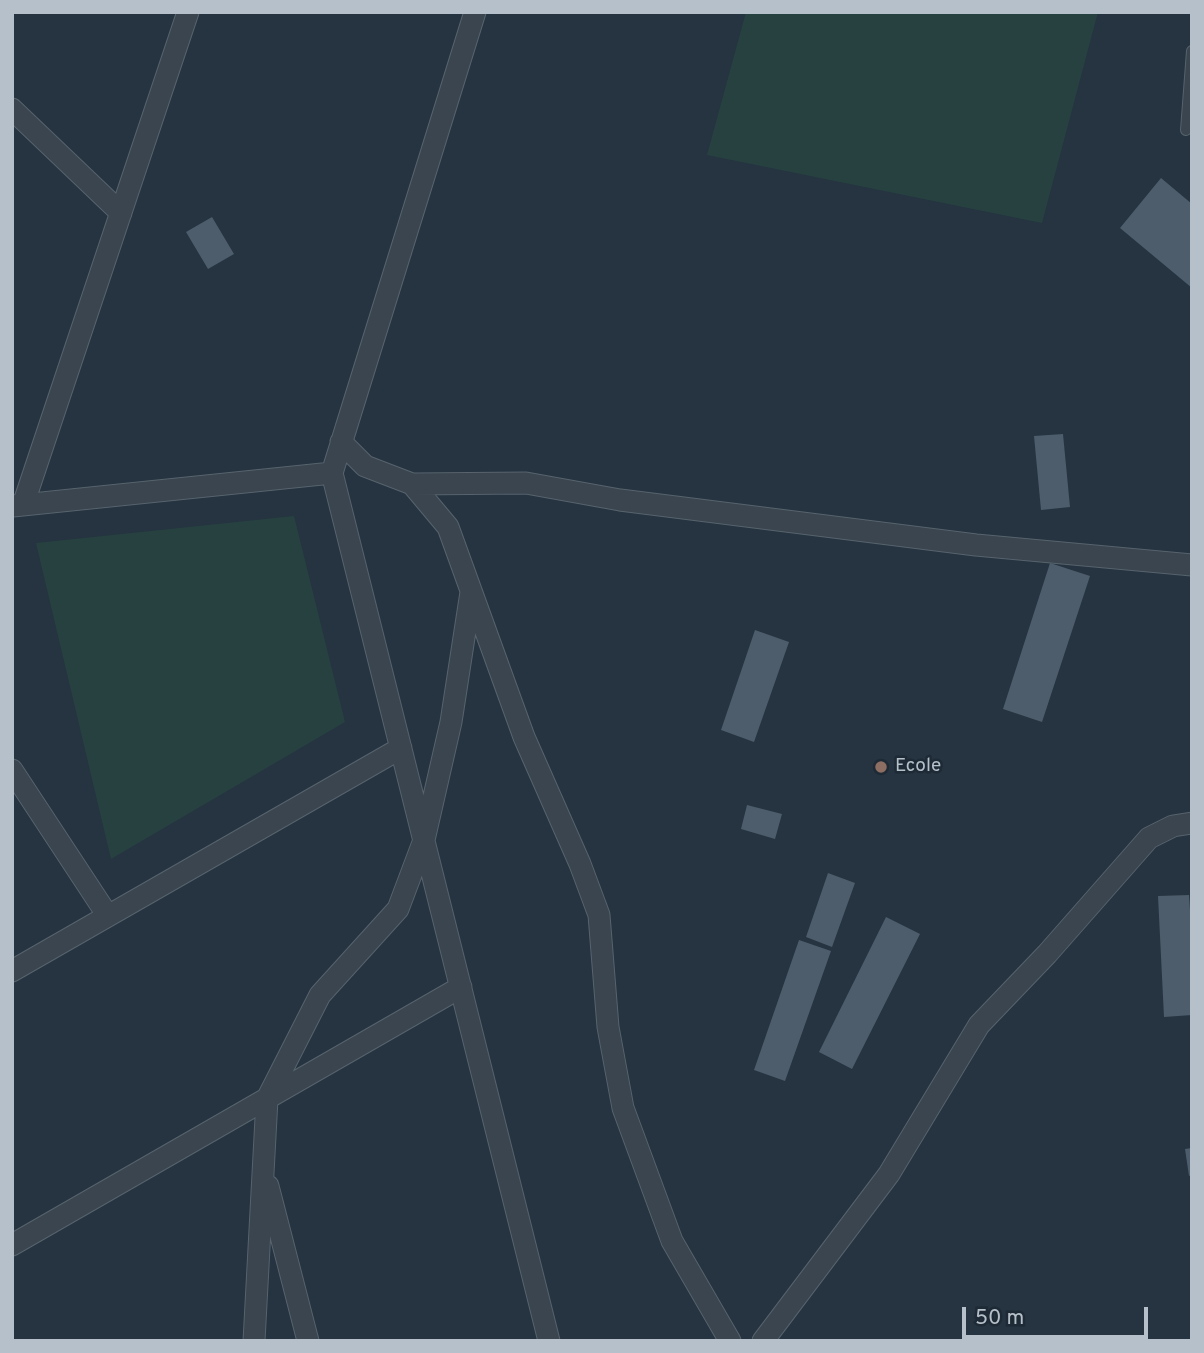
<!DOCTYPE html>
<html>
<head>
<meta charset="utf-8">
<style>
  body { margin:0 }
  #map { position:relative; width:1204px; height:1353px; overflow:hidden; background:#253440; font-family:Overpass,sans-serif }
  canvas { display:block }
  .frame { position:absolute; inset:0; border:14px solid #b6c0ca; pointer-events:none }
  .scale { position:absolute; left:962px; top:1307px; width:186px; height:32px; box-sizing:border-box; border:4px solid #b6c0ca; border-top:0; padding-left:9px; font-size:21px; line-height:24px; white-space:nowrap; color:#b6c0ca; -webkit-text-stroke:5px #1e2a35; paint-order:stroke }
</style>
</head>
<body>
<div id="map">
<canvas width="1204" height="1353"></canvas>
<div class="frame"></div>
<div class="scale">50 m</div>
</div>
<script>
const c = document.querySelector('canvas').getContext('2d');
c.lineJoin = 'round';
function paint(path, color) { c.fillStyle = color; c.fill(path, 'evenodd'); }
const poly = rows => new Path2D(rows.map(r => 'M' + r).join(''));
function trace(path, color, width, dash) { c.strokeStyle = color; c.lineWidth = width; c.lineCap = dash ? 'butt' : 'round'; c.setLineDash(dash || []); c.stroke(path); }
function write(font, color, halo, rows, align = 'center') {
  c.font = font + ' Overpass,sans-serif'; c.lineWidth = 5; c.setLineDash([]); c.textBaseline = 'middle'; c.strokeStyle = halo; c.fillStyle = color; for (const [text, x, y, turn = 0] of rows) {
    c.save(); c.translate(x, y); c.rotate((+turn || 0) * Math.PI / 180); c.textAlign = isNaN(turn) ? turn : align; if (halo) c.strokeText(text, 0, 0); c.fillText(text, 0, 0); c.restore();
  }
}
paint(poly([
  [746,12,1098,12,1042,223,707,155],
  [294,516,345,722,111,859,36,543]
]), '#274141');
paint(poly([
  [1161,178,1192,204,1192,288,1120,228],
  [212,217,234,254,208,269,186,232],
  [1063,434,1070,507,1041,510,1034,436],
  [1050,563,1090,576,1042,722,1003,709],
  [755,630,789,642,754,742,721,730],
  [747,805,782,814,775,839,741,829],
  [828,873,855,883,832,947,806,937],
  [1189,895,1192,940,1192,1015,1164,1017,1158,896],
  [886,917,920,934,852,1069,819,1052],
  [799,940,831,951,785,1081,754,1070],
  [1192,1148,1192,1175,1189,1176,1185,1149]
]), '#4e5d6b');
const lane = poly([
  [1186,130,1192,51]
]);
const street = poly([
  [475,12,332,473,549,1341],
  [12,109,121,213],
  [341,442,365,466,412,484,448,527,524,737,580,864,599,915,608,1027,623,1108,672,1241,730,1341],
  [412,484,526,483,620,500,976,545,1192,565],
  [23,505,188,12],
  [13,506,332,473],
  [12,770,108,916],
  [12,971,401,748],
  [268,1186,308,1341],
  [12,1245,461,987],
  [254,1341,267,1099,320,995,398,909,424,840,451,722,471,592],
  [763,1341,889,1174,979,1025,1047,954,1149,838,1173,826,1192,823]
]);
trace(lane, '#57636d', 12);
trace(street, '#57636d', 23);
trace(lane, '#3a4550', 10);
trace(street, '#3a4550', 21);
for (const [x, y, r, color] of [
  [881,767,7,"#8d6e63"]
]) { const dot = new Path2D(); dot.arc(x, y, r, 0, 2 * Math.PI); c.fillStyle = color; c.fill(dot); trace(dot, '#1e2a35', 2.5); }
write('19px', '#b6c0ca', '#1e2a35', [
  ["Ecole",895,767]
], 'left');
</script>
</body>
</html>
